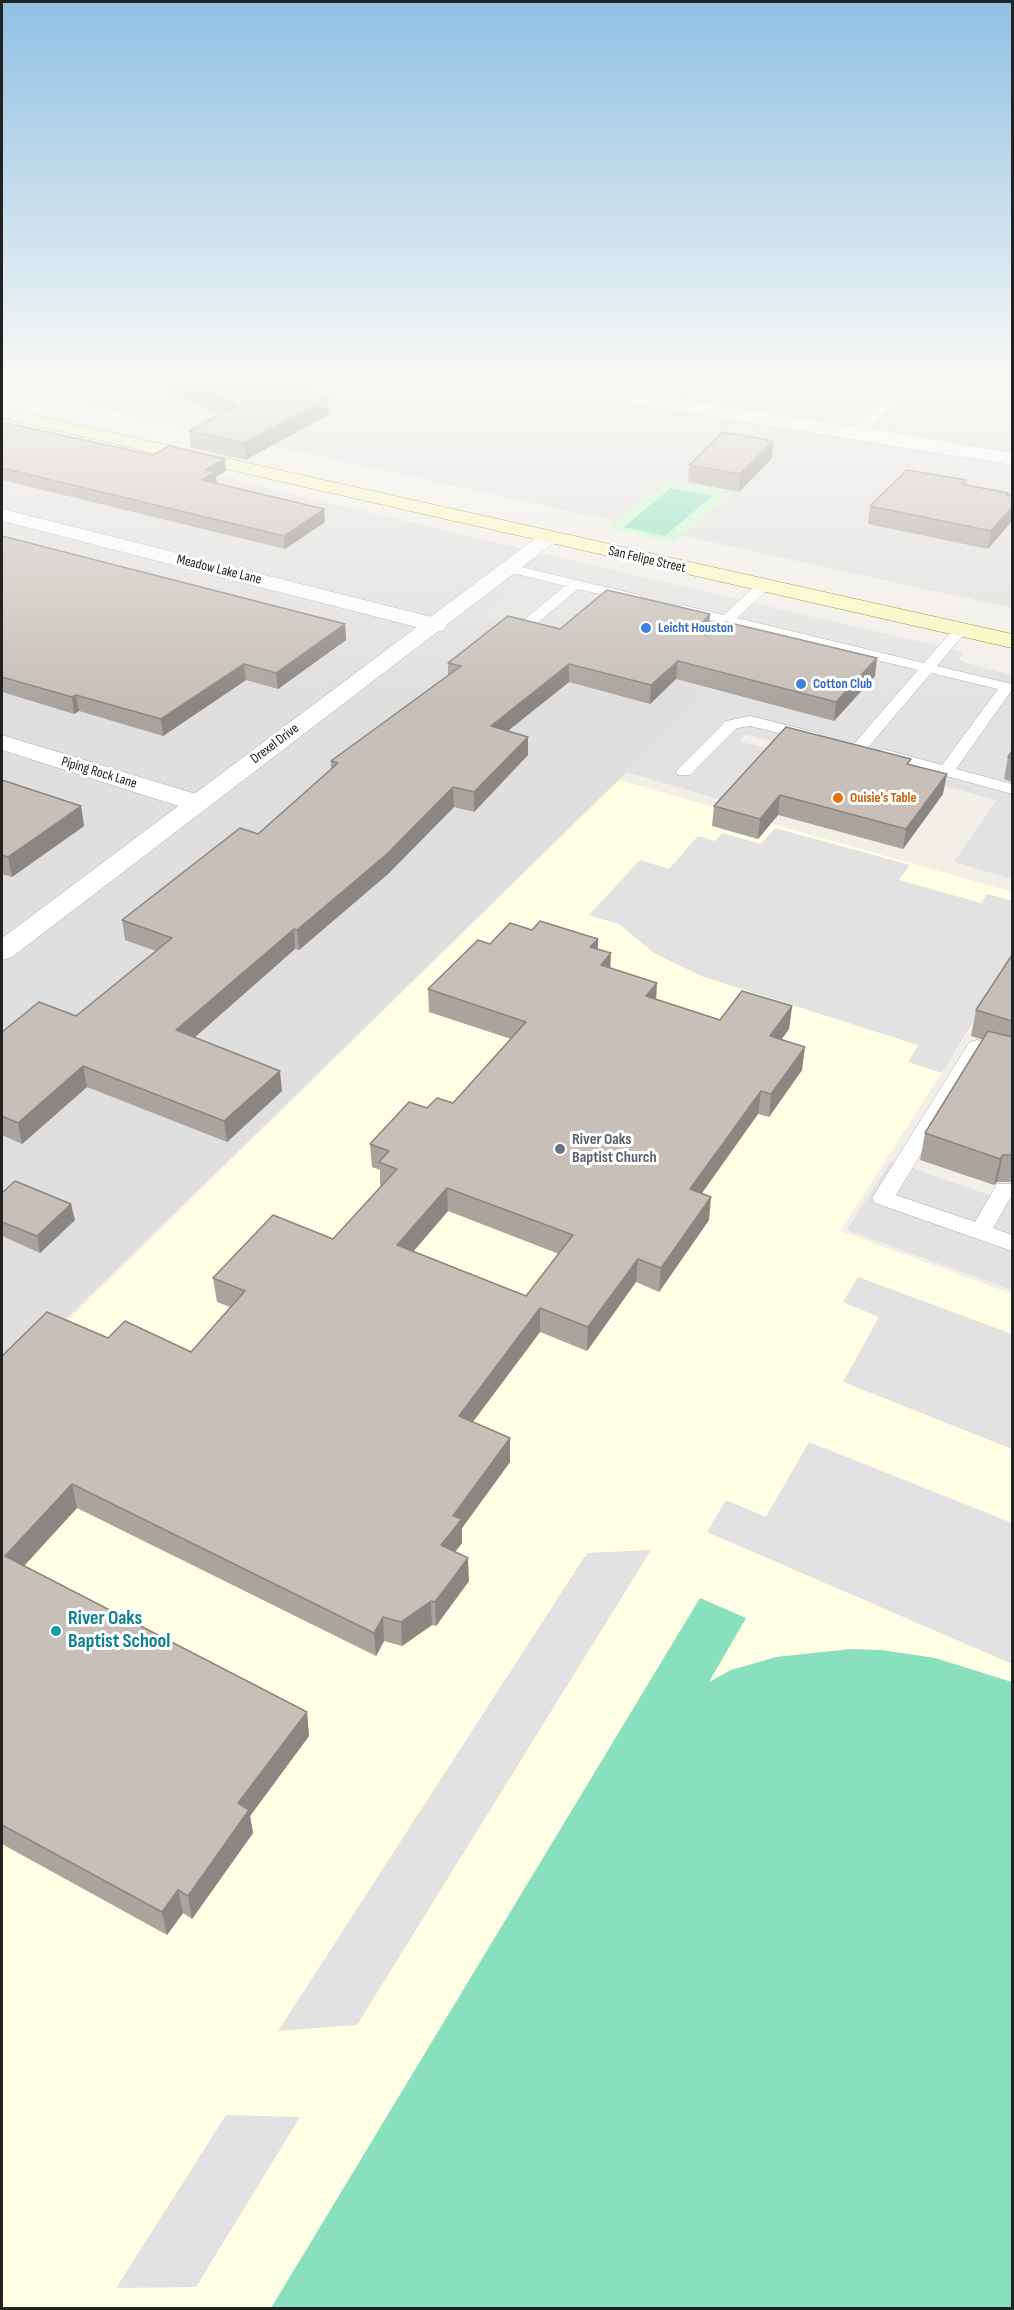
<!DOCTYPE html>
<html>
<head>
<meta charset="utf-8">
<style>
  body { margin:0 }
  #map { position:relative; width:1014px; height:2310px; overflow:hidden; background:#f2efe9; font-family:"Sofia Sans Condensed",sans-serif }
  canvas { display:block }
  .frame { position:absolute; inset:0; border:3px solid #222; pointer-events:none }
</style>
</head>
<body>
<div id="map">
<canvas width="1014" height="2310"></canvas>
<div class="frame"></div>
</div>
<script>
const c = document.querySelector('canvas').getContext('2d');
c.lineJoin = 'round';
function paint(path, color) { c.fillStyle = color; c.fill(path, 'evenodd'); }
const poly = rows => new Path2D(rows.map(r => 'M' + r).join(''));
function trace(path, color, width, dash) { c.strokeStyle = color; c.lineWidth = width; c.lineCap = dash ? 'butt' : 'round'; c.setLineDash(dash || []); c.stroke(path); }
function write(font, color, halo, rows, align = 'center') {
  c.font = font + ' "Sofia Sans Condensed",sans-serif'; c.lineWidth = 6; c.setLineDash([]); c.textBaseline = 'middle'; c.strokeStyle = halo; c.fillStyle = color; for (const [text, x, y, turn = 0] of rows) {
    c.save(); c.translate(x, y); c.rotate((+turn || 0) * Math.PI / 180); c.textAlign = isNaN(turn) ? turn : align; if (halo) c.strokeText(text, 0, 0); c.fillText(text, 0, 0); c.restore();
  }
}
paint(poly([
  [2,379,1012,379,1012,608,2,387],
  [2,425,557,557,483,615,724,677,2,1381]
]), '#e0dfdf');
paint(poly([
  [619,780,1012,892,1012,964,840,1231,1012,1294,1012,2308,2,2308,2,1385]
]), '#ffffe5');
paint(poly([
  [668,480,733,493,673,543,607,528]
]), '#c8facc');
paint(poly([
  [671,488,712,496,665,536,624,527],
  [700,1598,746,1618,709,1682,731,1670,776,1657,851,1649,882,1650,935,1658,1012,1682,1012,2308,271,2308]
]), '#88e0be');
paint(poly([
  [557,557,964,652,959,659,966,663,1012,675,1012,684,1008,689,1012,691,1012,766,1004,780,1012,782,1012,879,954,862,997,800,746,734,739,741,778,752,732,803,623,771,708,687,834,721,736,632,609,601,568,636,482,615],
  [775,828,910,865,899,880,981,903,987,894,1012,901,1012,959,942,1073,908,1062,918,1045,701,976,654,953,619,924,589,915,640,860,669,869,698,836,715,841,722,833,761,844],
  [891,1161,1012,1203,1012,1290,847,1230],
  [858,1277,1012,1334,1012,1449,843,1382,879,1317,843,1302],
  [809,1442,1012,1523,1012,1664,707,1532,726,1500,766,1517],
  [651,1550,357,2025,278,2031,587,1553],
  [226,2115,300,2117,196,2287,116,2288]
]), '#e2e2e2');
const service = poly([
  [904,379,916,379,863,435,855,435,855,429,904,379],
  [509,564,639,595,641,598,634,602,578,589,535,625,525,625,525,619,565,586,504,571,504,565,509,564],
  [763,582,768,583,768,589,737,618,924,663,955,627,965,627,967,630,965,633,937,666,1012,684,1012,690,956,769,1012,784,1012,794,877,757,875,754,883,749,942,765,998,689,931,673,865,751,853,751,851,748,853,745,918,670,677,612,675,609,682,605,724,615,758,583,763,582],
  [750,716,818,733,820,736,812,741,750,726,737,728,690,775,678,775,676,772,678,769,726,721,750,716],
  [977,1040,1012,1051,1012,1063,982,1054,896,1195,975,1222,997,1184,1012,1184,1012,1195,993,1228,1012,1235,1012,1251,875,1203,872,1198,967,1046,970,1042,977,1040]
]);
const minor = poly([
  [503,379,545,379,906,434,1012,453,1012,465,512,384,503,379],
  [2,509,444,620,447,625,444,630,436,632,2,521,2,509],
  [2,735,206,797,210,803,206,809,197,811,188,809,2,750,2,735]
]);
const tertiary = poly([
  [548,532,555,534,558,538,555,542,12,957,2,960,2,938,541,534,548,532]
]);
const secondary = poly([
  [2,408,1012,634,1012,648,2,418,2,408]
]);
trace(service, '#a9a9a9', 1);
trace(minor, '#a9a9a9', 1);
trace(tertiary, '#a9a9a9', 1);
trace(secondary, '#707d05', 1);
paint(service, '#fff');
paint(minor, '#fff');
paint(tertiary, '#fff');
paint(secondary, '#f7fabf');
paint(poly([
  [137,379,285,379,329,414,246,460,191,448,189,431,220,415,158,385,154,387],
  [2,422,226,471,216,477,217,483,325,522,285,549,2,480],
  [773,441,772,458,739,492,688,482,689,465],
  [966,480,965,484,1008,495,988,549,868,524,870,506],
  [2,536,345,624,346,640,278,689,246,680,163,736,79,711,74,714,2,692],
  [710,614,708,632,706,635,875,676,834,721,676,679,650,704,569,682,508,731,528,737,528,755,474,812,454,807,388,874,299,950,295,949,194,1038,282,1091,227,1142,87,1087,22,1144,2,1135,2,1032,76,1016,156,951,125,940,122,920,258,834,331,770,331,761,448,676,448,663,560,629],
  [1012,751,1012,782,1004,779,1008,757],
  [910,764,943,794,903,849,778,815,758,839,712,826,714,806],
  [2,780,81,806,84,826,12,877,2,874],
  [532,930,598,939,598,949,611,968,656,999,720,1020,792,1006,789,1029,781,1040,802,1070,769,1117,758,1114,701,1193,709,1220,659,1292,636,1282,587,1351,540,1332,473,1422,510,1438,510,1462,462,1528,462,1543,455,1552,469,1581,436,1626,432,1625,402,1646,384,1641,376,1656,77,1508,24,1566,307,1712,309,1736,250,1816,253,1833,192,1919,183,1913,167,1935,2,1844,2,1356,108,1338,191,1352,230,1307,217,1302,213,1278,333,1239,382,1186,380,1185,380,1170,372,1167,370,1144,427,1108,453,1103,511,1039,429,1012,428,989,490,944],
  [448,1211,559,1254,526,1296,413,1252],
  [1012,955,1012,1184,1012,1182,997,1182,994,1185,920,1160,925,1133,983,1040,971,1036,976,1010],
  [2,1193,75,1220,40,1253,2,1236]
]), '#aba49e');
paint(poly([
  [153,379,158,379,158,385,154,387],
  [328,398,329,414,246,460,244,443],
  [773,441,772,458,739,492,740,474],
  [225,459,226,471,216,477,217,485,202,480,205,470],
  [1012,507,1012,521,988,549,991,531],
  [324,509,325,522,285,549,284,536],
  [710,614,708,632,696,647,697,629],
  [345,624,346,640,278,689,276,673],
  [877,658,875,676,834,721,836,702],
  [678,661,676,679,650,704,651,685],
  [244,664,246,680,163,736,161,719],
  [569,664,569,682,491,744,491,726],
  [76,695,79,711,74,714,72,697],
  [528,737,528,755,474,812,474,792],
  [947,774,943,794,903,849,906,829],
  [453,787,454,807,388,874,299,950,297,930],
  [780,795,778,815,758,839,760,819],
  [81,806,84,826,12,877,8,857],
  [294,929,295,949,179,1051,176,1030],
  [598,939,597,961,590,947],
  [611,953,610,976,601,965],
  [657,983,656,1005,646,996],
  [792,1006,789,1029,767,1059,770,1036],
  [805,1047,802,1070,769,1117,771,1094],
  [83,1066,87,1087,22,1144,18,1123],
  [280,1071,282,1091,227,1142,224,1121],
  [761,1091,758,1114,688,1213,690,1189],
  [1003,1155,997,1182,994,1185,1000,1159],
  [447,1188,448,1211,398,1269,397,1245],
  [711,1197,709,1220,659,1292,661,1268],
  [71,1204,75,1220,40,1253,37,1236],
  [638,1259,636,1282,587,1351,588,1327],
  [540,1308,540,1332,459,1440,459,1416],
  [510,1438,510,1462,462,1528,462,1543,442,1569,441,1545,453,1516],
  [72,1484,77,1508,11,1580,5,1556],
  [468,1558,469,1581,436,1626,435,1602],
  [431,1601,432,1625,402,1646,401,1622],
  [383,1617,384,1641,376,1656,374,1633],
  [307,1712,309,1736,250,1816,253,1833,192,1919,188,1896,238,1803],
  [178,1890,183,1913,167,1935,162,1912]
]), '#8b8681');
const building = poly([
  [177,379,285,379,328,398,244,443,189,431,236,406,177,379],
  [2,422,153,455,169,446,225,459,205,470,215,472,202,480,324,509,284,536,2,468,2,422],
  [723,432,773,441,740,474,689,465,723,432],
  [907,470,966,480,962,484,1008,493,1007,495,1012,496,1012,507,991,531,870,506,907,470],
  [2,536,345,624,276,673,244,664,161,719,76,695,72,697,2,677,2,536],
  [607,590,710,614,697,629,705,635,713,634,726,622,877,658,836,702,678,661,651,685,569,664,491,726,528,737,474,792,453,787,387,854,297,930,294,929,176,1030,280,1071,224,1121,83,1066,18,1123,2,1116,2,1032,39,1002,76,1016,172,938,122,920,240,828,258,834,338,763,331,761,461,666,448,663,508,616,560,629,607,590],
  [786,727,911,759,907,764,947,774,906,829,780,795,760,819,714,806,786,727],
  [1012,751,1012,758,1008,757,1012,751],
  [2,780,81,806,8,857,2,855,2,780],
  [540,921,598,939,590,947,611,953,601,965,657,983,646,996,720,1020,742,991,792,1006,770,1036,805,1047,771,1094,761,1091,690,1189,711,1197,661,1268,638,1259,588,1327,540,1308,459,1416,510,1438,453,1516,462,1519,441,1545,468,1558,435,1602,431,1601,401,1622,383,1617,374,1633,72,1484,5,1556,307,1712,238,1803,249,1810,188,1896,178,1890,162,1912,2,1825,2,1356,47,1312,108,1338,125,1321,191,1352,245,1291,213,1278,273,1215,333,1239,397,1169,379,1162,389,1151,370,1144,409,1102,427,1108,437,1098,453,1103,526,1022,428,989,478,940,490,944,510,923,532,930,540,921],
  [447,1188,573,1235,526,1296,397,1245,447,1188],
  [1012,955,1012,1021,976,1010,1012,955],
  [988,1031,1012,1037,1012,1155,1003,1155,1000,1159,925,1133,988,1031],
  [15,1181,71,1204,37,1236,2,1222,2,1193,15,1181]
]);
paint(building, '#c7bfb8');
trace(building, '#8b8681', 1.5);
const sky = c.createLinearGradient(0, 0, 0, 702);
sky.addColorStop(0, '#8fc0e4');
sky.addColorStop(0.54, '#f9f8f5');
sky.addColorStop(1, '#f9f8f500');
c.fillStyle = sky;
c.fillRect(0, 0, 1014, 702);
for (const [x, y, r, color] of [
  [646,628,6,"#3f7fe0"],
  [801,684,6,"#3f7fe0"],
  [838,798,6,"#e8710a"],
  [560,1149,6,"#6b7280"],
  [56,1631,6,"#0f9aa8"]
]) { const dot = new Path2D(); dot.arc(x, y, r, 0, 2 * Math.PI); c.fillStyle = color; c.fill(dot); trace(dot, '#fff', 2); }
write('14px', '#222', '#fff', [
  ["San Felipe Street",647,560,13],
  ["Meadow Lake Lane",219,570,14],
  ["Drexel Drive",275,744,-37],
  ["Piping Rock Lane",99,773,17]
]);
write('bold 14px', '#366cbe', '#fff', [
  ["Leicht Houston",658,628],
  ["Cotton Club",813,684]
], 'left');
write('bold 14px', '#c56008', '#fff', [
  ["Ouisie's Table",850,798]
], 'left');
write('bold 16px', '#5b616d', '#fff', [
  ["River Oaks",572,1140],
  ["Baptist Church",572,1158]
], 'left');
write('bold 20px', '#0d838f', '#fff', [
  ["River Oaks",68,1619],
  ["Baptist School",68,1642]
], 'left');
</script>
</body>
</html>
